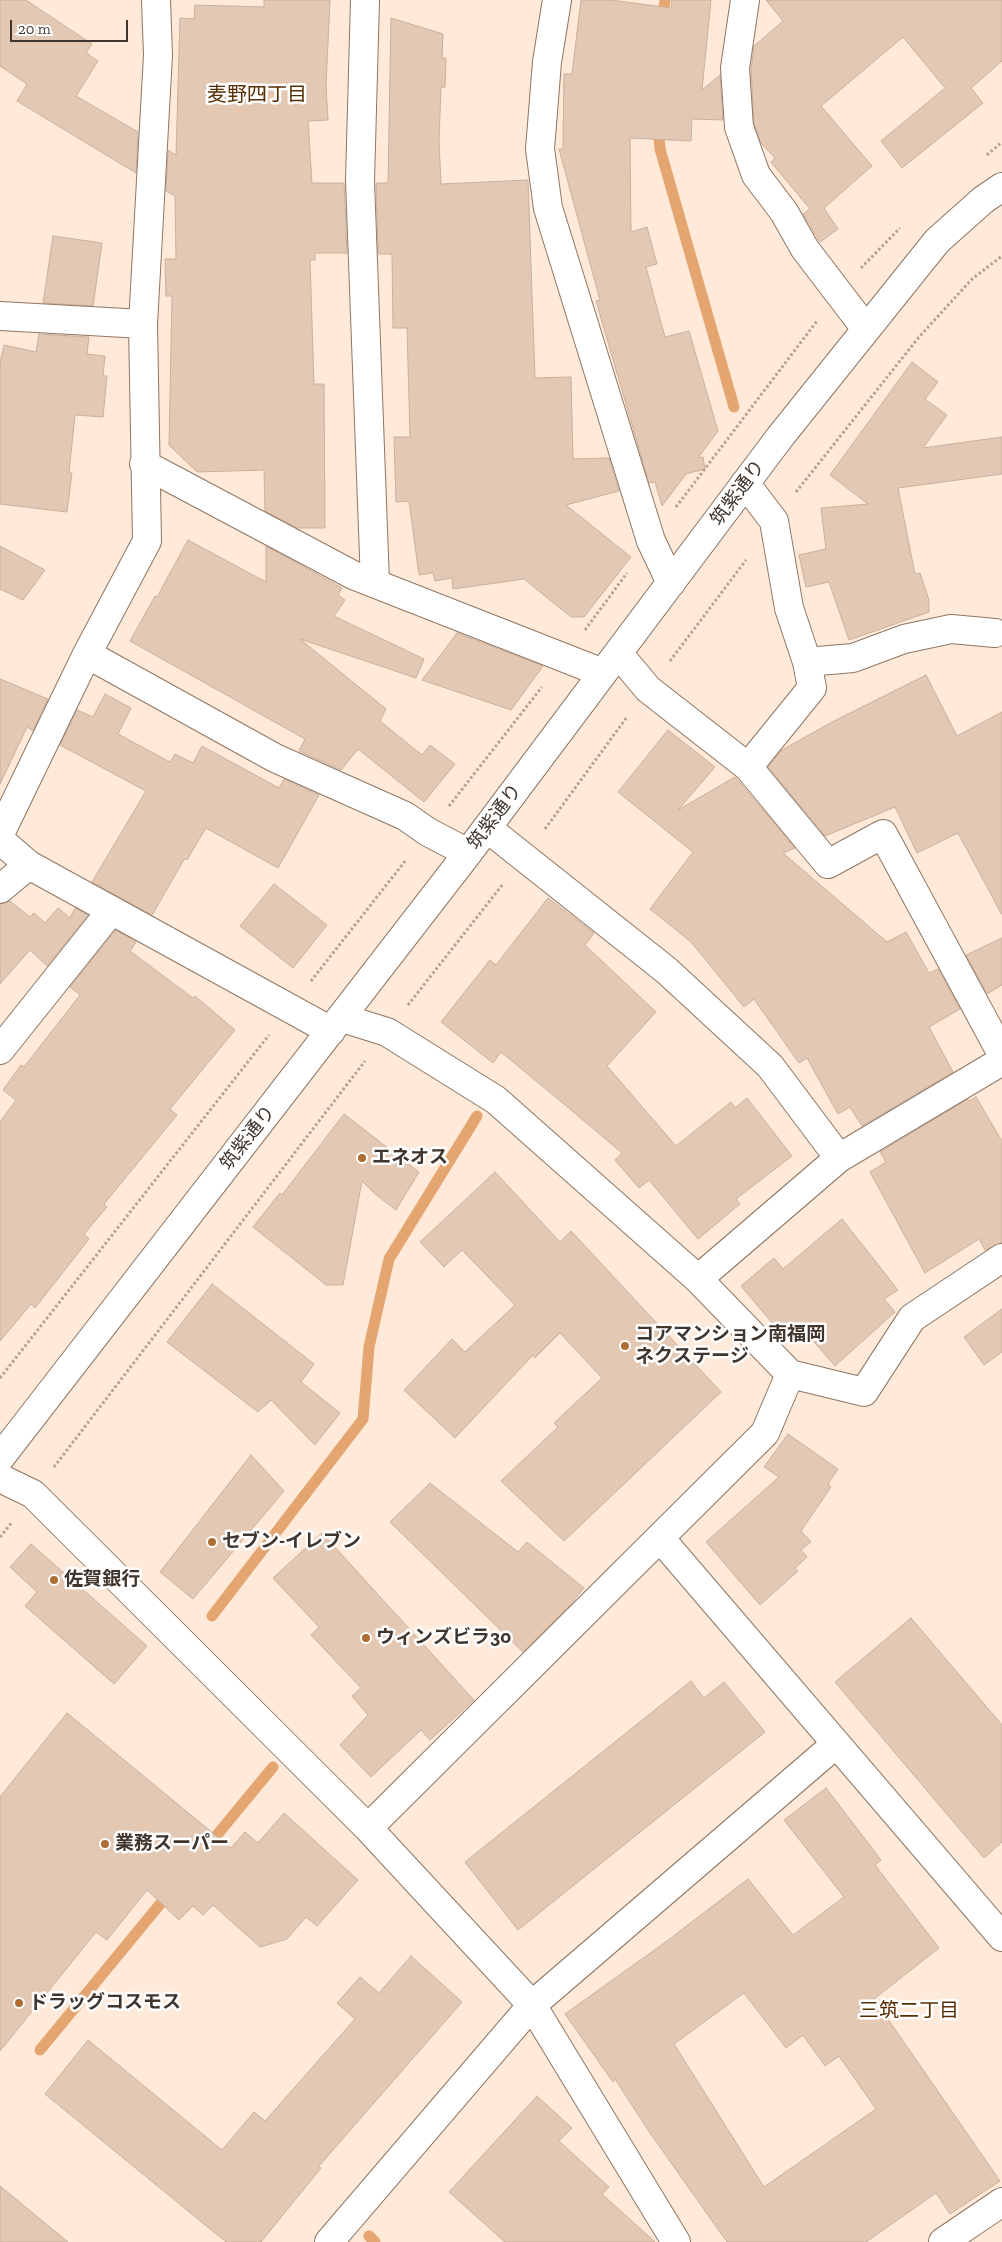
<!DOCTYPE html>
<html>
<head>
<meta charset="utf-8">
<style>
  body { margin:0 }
  #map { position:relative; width:1002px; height:2242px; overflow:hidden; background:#ffe9d8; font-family:"Zilla Slab",serif }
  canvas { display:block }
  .scale { position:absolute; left:10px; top:20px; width:118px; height:22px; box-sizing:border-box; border:2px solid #41362e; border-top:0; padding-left:6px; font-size:15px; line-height:18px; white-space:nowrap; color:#41362e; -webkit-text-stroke:4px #fff; paint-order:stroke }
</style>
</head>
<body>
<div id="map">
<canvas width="1002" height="2242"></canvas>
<div class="scale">20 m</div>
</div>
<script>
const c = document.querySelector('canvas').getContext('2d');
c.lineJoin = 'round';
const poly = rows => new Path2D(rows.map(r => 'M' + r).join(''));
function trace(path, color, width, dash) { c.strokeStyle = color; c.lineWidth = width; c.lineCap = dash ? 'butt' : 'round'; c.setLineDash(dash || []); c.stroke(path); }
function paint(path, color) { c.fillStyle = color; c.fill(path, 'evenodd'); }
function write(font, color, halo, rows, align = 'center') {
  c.font = font + ' "Zilla Slab","Noto Sans JP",serif'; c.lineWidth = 5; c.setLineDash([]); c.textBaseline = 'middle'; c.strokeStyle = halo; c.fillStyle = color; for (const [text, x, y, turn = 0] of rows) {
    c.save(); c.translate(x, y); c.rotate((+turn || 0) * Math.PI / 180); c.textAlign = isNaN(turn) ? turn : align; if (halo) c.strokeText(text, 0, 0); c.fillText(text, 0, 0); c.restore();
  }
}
trace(poly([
  [662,21,665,0],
  [658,126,660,149,734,407],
  [212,1616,363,1419,369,1347,389,1259,477,1116],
  [207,1847,273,1767],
  [40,2050,170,1892],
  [369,2236,375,2242]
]), '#e5a571', 11);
const building = poly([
  [0,0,26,0,92,44,86,53,98,61,76,96,138,132,136,173,17,101,27,84,0,66,0,0],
  [264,0,330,0,326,85,328,120,308,121,312,183,344,183,347,253,315,253,315,260,310,260,314,384,324,384,325,528,298,528,265,511,264,470,197,472,169,445,172,296,166,296,165,259,176,259,175,196,166,191,168,150,176,155,180,18,194,19,195,5,264,7,264,0],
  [581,0,611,0,671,8,672,0,711,0,702,90,720,75,723,120,692,119,691,141,630,138,631,232,647,227,657,264,646,267,665,337,689,331,718,431,698,458,703,457,705,469,686,474,662,506,655,482,649,483,596,301,600,300,559,149,563,149,564,74,572,74,581,0],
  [766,0,1002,0,1002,61,971,88,983,103,902,168,881,141,945,88,903,37,821,106,872,166,824,208,838,229,820,242,803,214,810,209,771,162,775,158,761,143,754,124,751,69,754,46,783,21,766,0],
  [391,18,443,34,442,58,446,58,445,87,441,87,439,140,441,184,528,180,535,378,571,377,573,459,609,458,619,491,566,505,631,557,584,617,571,617,524,579,453,589,452,578,435,581,433,573,419,575,409,501,396,502,394,437,410,437,407,328,393,328,392,254,378,254,376,183,388,183,391,18],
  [53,236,102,243,93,306,43,303,53,236],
  [39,334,89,337,87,354,105,356,103,376,107,376,103,417,75,415,69,473,72,473,67,512,0,504,0,363,4,345,36,352,39,334],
  [912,362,938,382,925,399,947,415,923,448,1002,437,1002,474,898,488,915,574,920,573,929,600,929,612,849,640,829,582,806,587,799,555,826,549,821,508,868,504,830,475,912,362],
  [188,540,266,582,266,546,342,588,338,595,345,600,334,616,424,659,416,678,300,639,386,709,380,721,422,755,430,745,455,764,424,802,358,749,341,770,299,751,305,739,130,641,155,596,157,597,188,540],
  [0,546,45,570,23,600,0,589,0,546],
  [457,633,543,666,511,710,422,680,457,633],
  [926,675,957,736,1002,712,1002,915,958,833,917,853,895,807,825,836,768,767,782,750,832,722,926,675],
  [0,679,48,699,33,731,27,727,0,784,0,679],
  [105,694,131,708,118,734,170,762,175,754,193,763,202,746,279,788,284,779,319,795,278,868,206,828,187,860,185,858,152,915,92,882,146,791,60,745,77,710,93,717,105,694],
  [668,730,715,767,678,810,735,777,795,848,783,853,887,942,906,932,929,973,938,969,960,1009,929,1027,953,1072,862,1126,850,1107,838,1114,807,1058,799,1063,754,999,744,1007,691,942,650,909,693,852,618,792,668,730],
  [274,884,327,925,293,968,240,926,274,884],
  [548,898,594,933,585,945,656,1012,607,1066,676,1146,731,1102,735,1108,747,1098,792,1156,736,1199,740,1204,698,1239,649,1180,639,1188,615,1160,622,1153,564,1104,501,1052,493,1063,441,1022,490,960,496,965,548,898],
  [10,901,30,917,34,913,45,923,58,908,70,918,75,908,88,915,47,966,30,950,0,984,0,904,10,901],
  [116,930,136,942,130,951,193,998,195,996,235,1030,170,1109,177,1115,104,1204,107,1207,84,1234,89,1239,35,1308,31,1304,0,1341,0,1122,16,1100,3,1090,21,1065,24,1067,80,995,70,987,116,930],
  [1002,938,1002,985,987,994,966,955,1002,938],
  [976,1097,1002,1141,1002,1243,985,1250,979,1239,925,1273,870,1172,886,1162,880,1152,968,1099,969,1101,976,1097],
  [344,1114,419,1172,396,1210,375,1194,362,1181,343,1285,326,1285,253,1227,280,1193,282,1195,344,1114],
  [495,1172,560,1242,571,1231,721,1392,564,1541,501,1481,558,1427,554,1423,602,1378,560,1333,535,1358,533,1355,455,1438,404,1390,452,1339,465,1352,515,1305,462,1250,444,1267,420,1242,495,1172],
  [842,1219,898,1290,884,1299,895,1312,835,1366,809,1336,804,1342,784,1327,779,1331,741,1286,774,1258,783,1269,842,1219],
  [212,1284,314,1364,301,1382,340,1413,315,1445,271,1400,258,1412,167,1342,212,1284],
  [1002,1309,1002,1352,984,1365,964,1337,1002,1309],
  [788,1434,838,1469,828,1484,831,1487,801,1531,811,1542,801,1550,807,1557,795,1568,798,1571,760,1605,706,1542,779,1477,764,1467,788,1434],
  [251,1455,284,1491,193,1599,160,1572,251,1455],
  [430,1483,518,1552,527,1542,584,1588,569,1606,523,1652,390,1522,430,1483],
  [322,1533,474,1700,430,1740,421,1730,371,1777,340,1745,368,1715,352,1696,361,1688,311,1635,319,1627,273,1578,322,1533],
  [31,1544,147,1646,114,1684,25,1606,37,1592,10,1567,31,1544],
  [911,1618,1002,1725,1002,1842,984,1858,835,1682,911,1618],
  [691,1681,704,1698,724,1682,765,1732,518,1930,465,1862,691,1681],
  [67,1713,231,1848,245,1832,258,1843,284,1813,358,1880,317,1926,306,1917,287,1939,260,1947,213,1905,203,1915,193,1906,179,1920,147,1890,107,1940,96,1932,0,2051,0,1797,67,1713],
  [826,1788,881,1860,875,1865,939,1948,874,1999,1000,2181,950,2214,936,2193,866,2242,727,2242,650,2133,615,2079,613,2082,565,2014,667,1941,748,1879,793,1935,844,1897,784,1820,826,1788],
  [744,1993,786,2048,803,2035,825,2066,839,2056,876,2109,764,2187,674,2044,744,1993],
  [411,1956,462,2002,319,2166,321,2168,261,2242,226,2242,45,2094,88,2040,222,2150,254,2112,265,2121,355,2019,337,2003,360,1977,379,1993,411,1956],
  [537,2096,572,2128,559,2141,609,2187,602,2194,655,2242,505,2242,449,2192,537,2096],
  [0,2186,68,2242,0,2242,0,2186]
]);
paint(building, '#e3c9b4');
trace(building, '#cab09c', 1);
const minor = poly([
  [365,0,360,181,375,583],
  [557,0,547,62,540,149,548,208,651,541,671,583],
  [745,0,735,68,739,127,756,175,784,212,805,249,866,329],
  [0,316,143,324],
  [144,464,353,575,603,673],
  [745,483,774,521,789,608,807,662,812,688,748,767],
  [618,653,648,689,748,767,828,864,883,834,1002,1054],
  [87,654,275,758,405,816,428,832,468,853],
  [807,662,853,658,904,639,951,629,995,633],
  [487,828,666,970,770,1066,839,1158],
  [0,834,87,654,147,541,143,324,158,55,156,0],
  [0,840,29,865,331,1031],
  [0,889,29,865],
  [342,1018,387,1032,496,1100,698,1279,790,1374,765,1433,368,1828],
  [0,1050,111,911],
  [698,1279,839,1158,1002,1061],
  [790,1374,864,1392,912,1318,1002,1258],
  [0,1458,468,853,780,437,937,241,983,200,1002,187],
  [0,1478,33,1494,368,1828,532,2005,676,2242],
  [660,1538,1002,1937],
  [329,2242,532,2005,836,1744],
  [943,2242,1002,2202]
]);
trace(minor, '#8e7663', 30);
trace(poly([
  [987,155,1002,142],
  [861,268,900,228],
  [796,492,919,337,972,279,1002,256],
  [676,507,817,321],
  [585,630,627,573],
  [670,661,746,560],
  [449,806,542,687],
  [545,829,627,717],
  [311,981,406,860],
  [408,1005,503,884],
  [0,1378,269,1035],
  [54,1467,365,1061],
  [0,1537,12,1522]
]), '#b3a194', 3, [2.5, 2.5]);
trace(minor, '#fff', 28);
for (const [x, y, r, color] of [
  [362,1158,5,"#ad6d35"],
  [625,1346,5,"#ad6d35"],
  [212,1542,5,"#ad6d35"],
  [54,1580,5,"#ad6d35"],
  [366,1638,5,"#ad6d35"],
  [105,1844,5,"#ad6d35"],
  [19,2003,5,"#ad6d35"]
]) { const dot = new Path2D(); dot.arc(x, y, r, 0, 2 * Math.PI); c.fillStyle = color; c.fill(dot); trace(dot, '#fff', 2); }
write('19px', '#41362e', '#fff', [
  ["筑紫通り",738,493,-53],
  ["筑紫通り",495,817,-53],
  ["筑紫通り",248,1138,-52]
]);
write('bold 19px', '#41362e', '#fff', [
  ["エネオス",372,1158],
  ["コアマンション南福岡",635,1335],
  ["ネクステージ",635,1357],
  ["セブン-イレブン",222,1542],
  ["佐賀銀行",64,1580],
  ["ウィンズビラ30",376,1638],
  ["業務スーパー",115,1844],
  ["ドラッグコスモス",29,2003]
], 'left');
write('20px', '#582e03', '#fff', [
  ["麦野四丁目",257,95],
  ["三筑二丁目",909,2011]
]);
</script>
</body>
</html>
